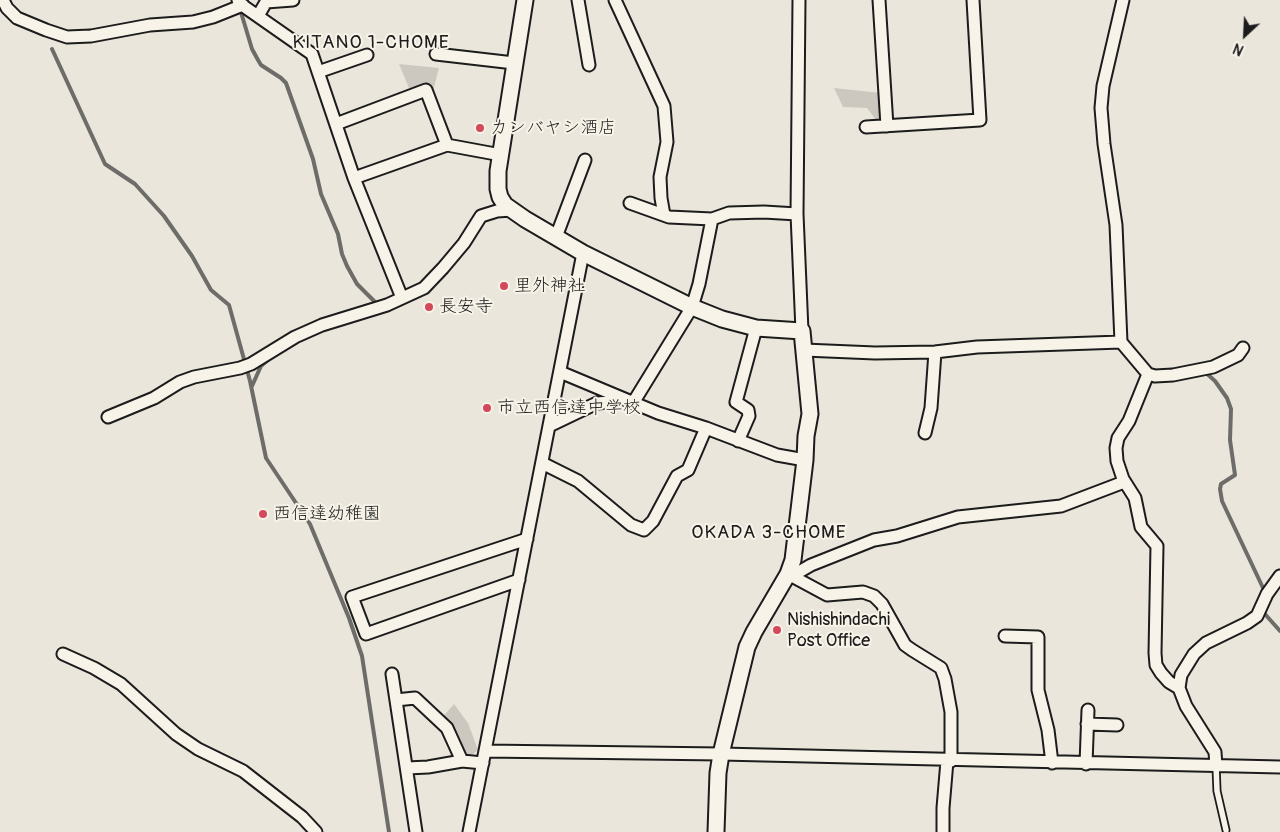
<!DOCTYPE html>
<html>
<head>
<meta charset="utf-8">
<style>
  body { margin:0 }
  #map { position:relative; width:1280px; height:832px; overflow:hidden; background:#eae6dc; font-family:Pangolin,sans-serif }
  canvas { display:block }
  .north { position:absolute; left:1220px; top:10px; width:50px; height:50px; -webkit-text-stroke:4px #f7f3e8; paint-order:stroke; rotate:205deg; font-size:14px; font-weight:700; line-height:20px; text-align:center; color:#1c1c1c }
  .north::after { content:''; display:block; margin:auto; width:18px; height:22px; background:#1c1c1c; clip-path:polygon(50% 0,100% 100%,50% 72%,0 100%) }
</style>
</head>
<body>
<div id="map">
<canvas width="1280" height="832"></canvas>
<div class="north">N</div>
</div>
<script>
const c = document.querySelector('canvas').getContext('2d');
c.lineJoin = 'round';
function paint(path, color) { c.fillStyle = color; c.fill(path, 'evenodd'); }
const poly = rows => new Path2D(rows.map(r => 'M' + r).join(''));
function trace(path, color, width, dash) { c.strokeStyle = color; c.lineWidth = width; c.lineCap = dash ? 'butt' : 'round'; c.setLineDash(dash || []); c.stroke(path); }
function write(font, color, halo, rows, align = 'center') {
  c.font = font + ' Pangolin,"Klee One",sans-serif'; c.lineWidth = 4; c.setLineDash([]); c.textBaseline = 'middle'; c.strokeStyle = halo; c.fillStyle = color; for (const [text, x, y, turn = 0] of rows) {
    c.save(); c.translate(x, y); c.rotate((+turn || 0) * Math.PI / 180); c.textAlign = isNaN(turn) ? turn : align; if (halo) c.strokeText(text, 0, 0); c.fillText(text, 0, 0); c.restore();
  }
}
paint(poly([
  [399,64,439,68,432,95,411,93],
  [834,88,881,93,882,115,879,124,867,108,843,107],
  [454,704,468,723,478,750,472,755,465,756,461,744,457,746,442,718]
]), '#ccc8c0');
trace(poly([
  [240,9,252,49,258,60,261,65,281,78,286,83,313,159,321,194,338,234,342,254,347,266,357,284,375,302,375,307],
  [52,49,105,164,135,184,164,216,192,256,211,290,229,305,250,381,266,458,310,524,349,618,362,656,389,832],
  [1205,372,1215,381,1227,398,1231,409,1230,440,1235,475,1221,484,1220,489,1222,501,1264,590,1264,594],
  [252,386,261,366,269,359],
  [1264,609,1264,613,1280,631]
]), '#6d6c68', 4);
const service = poly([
  [1216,766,1217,791,1226,830]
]);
const minor = poly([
  [3,0,7,8,17,18,46,30,67,37,91,36,150,25,193,22,213,17,243,5],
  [238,0,239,3,312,54,354,178,402,298],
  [578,0,589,65],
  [615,0,664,106,667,142,660,177,661,198,664,215],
  [799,0,797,214,802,331],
  [879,0,887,126],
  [258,16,266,2,293,0],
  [436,54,514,63],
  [318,72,367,55],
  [336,124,426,90,447,145],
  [866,127,980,120,973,0],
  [354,178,447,145,501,155],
  [630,203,669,217,712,219,729,213,764,212,797,214],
  [556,237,585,160],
  [1121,342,1148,374,1155,376,1173,375,1213,367,1238,355,1243,348],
  [804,350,875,353,935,352,977,347,1121,342,1116,225,1104,144,1101,108,1103,86,1123,0],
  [560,372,658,413,706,428,777,455,805,460],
  [1148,374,1129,421,1118,438,1116,448,1117,461,1123,479,1135,498,1141,527,1157,546,1155,653,1156,665,1161,673,1169,682,1179,688],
  [633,403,692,307,699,284,712,219],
  [108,417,154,398,180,382,194,377,240,368,251,364,295,337,322,325,387,305,424,288,443,268,464,243,481,216,497,211,512,210],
  [549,426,597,403,610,402,621,398],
  [925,433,931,408,935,352],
  [738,441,749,416,748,410,736,402,756,328],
  [542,463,578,481,631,525,644,530,653,521,677,476,688,470,706,428],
  [788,574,827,595,863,592,874,596,882,604,905,645,912,650,941,668,945,679,951,712,951,761],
  [792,576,811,565,874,540,897,536,958,517,1061,506,1124,482],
  [519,580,366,634,352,597,527,539],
  [1005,636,1038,637,1038,690,1048,730,1052,763],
  [63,654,94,668,121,684,176,734,198,749,243,771,302,817,316,832],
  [392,674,416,832],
  [396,700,415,698,447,728,462,761],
  [1087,724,1117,725],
  [485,751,721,754,1280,767],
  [1086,764,1088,710],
  [1216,766,1215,752,1186,706,1179,688,1181,675,1194,654,1206,643,1247,623,1257,616,1267,594,1280,576],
  [407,768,428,767,462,761,483,763],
  [469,832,583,253],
  [943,832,943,808,947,761]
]);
const secondary = poly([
  [525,0,498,171,498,189,500,197,505,205,525,219,583,253,692,307,722,319,756,328,802,331,810,414,806,436,805,460,793,560,788,574,754,632,747,647,721,754,718,773,716,832]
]);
trace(service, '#1c1c1c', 9);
trace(minor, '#1c1c1c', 15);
trace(secondary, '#1c1c1c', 19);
trace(service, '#f7f3e8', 5.5);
trace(minor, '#f7f3e8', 11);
trace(secondary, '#f7f3e8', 15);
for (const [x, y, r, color] of [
  [480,128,5,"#d1495b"],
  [504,286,5,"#d1495b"],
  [429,307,5,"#d1495b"],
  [487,408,5,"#d1495b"],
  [263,514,5,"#d1495b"],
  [777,630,5,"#d1495b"]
]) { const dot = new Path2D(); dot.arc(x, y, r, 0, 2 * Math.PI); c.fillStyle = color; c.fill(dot); trace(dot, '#f7f3e8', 2); }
write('18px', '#1c1c1c', '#f7f3e8', [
  ["カンバヤシ酒店",490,128],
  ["里外神社",514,286],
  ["長安寺",439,307],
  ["市立西信達中学校",497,408],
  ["西信達幼稚園",273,514],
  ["Nishishindachi",787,620],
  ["Post Office",787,641]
], 'left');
c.letterSpacing = '1px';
write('19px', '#1c1c1c', '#f7f3e8', [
  ["KITANO 1-CHOME",371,43],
  ["OKADA 3-CHOME",769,533]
]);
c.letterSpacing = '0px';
</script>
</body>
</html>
